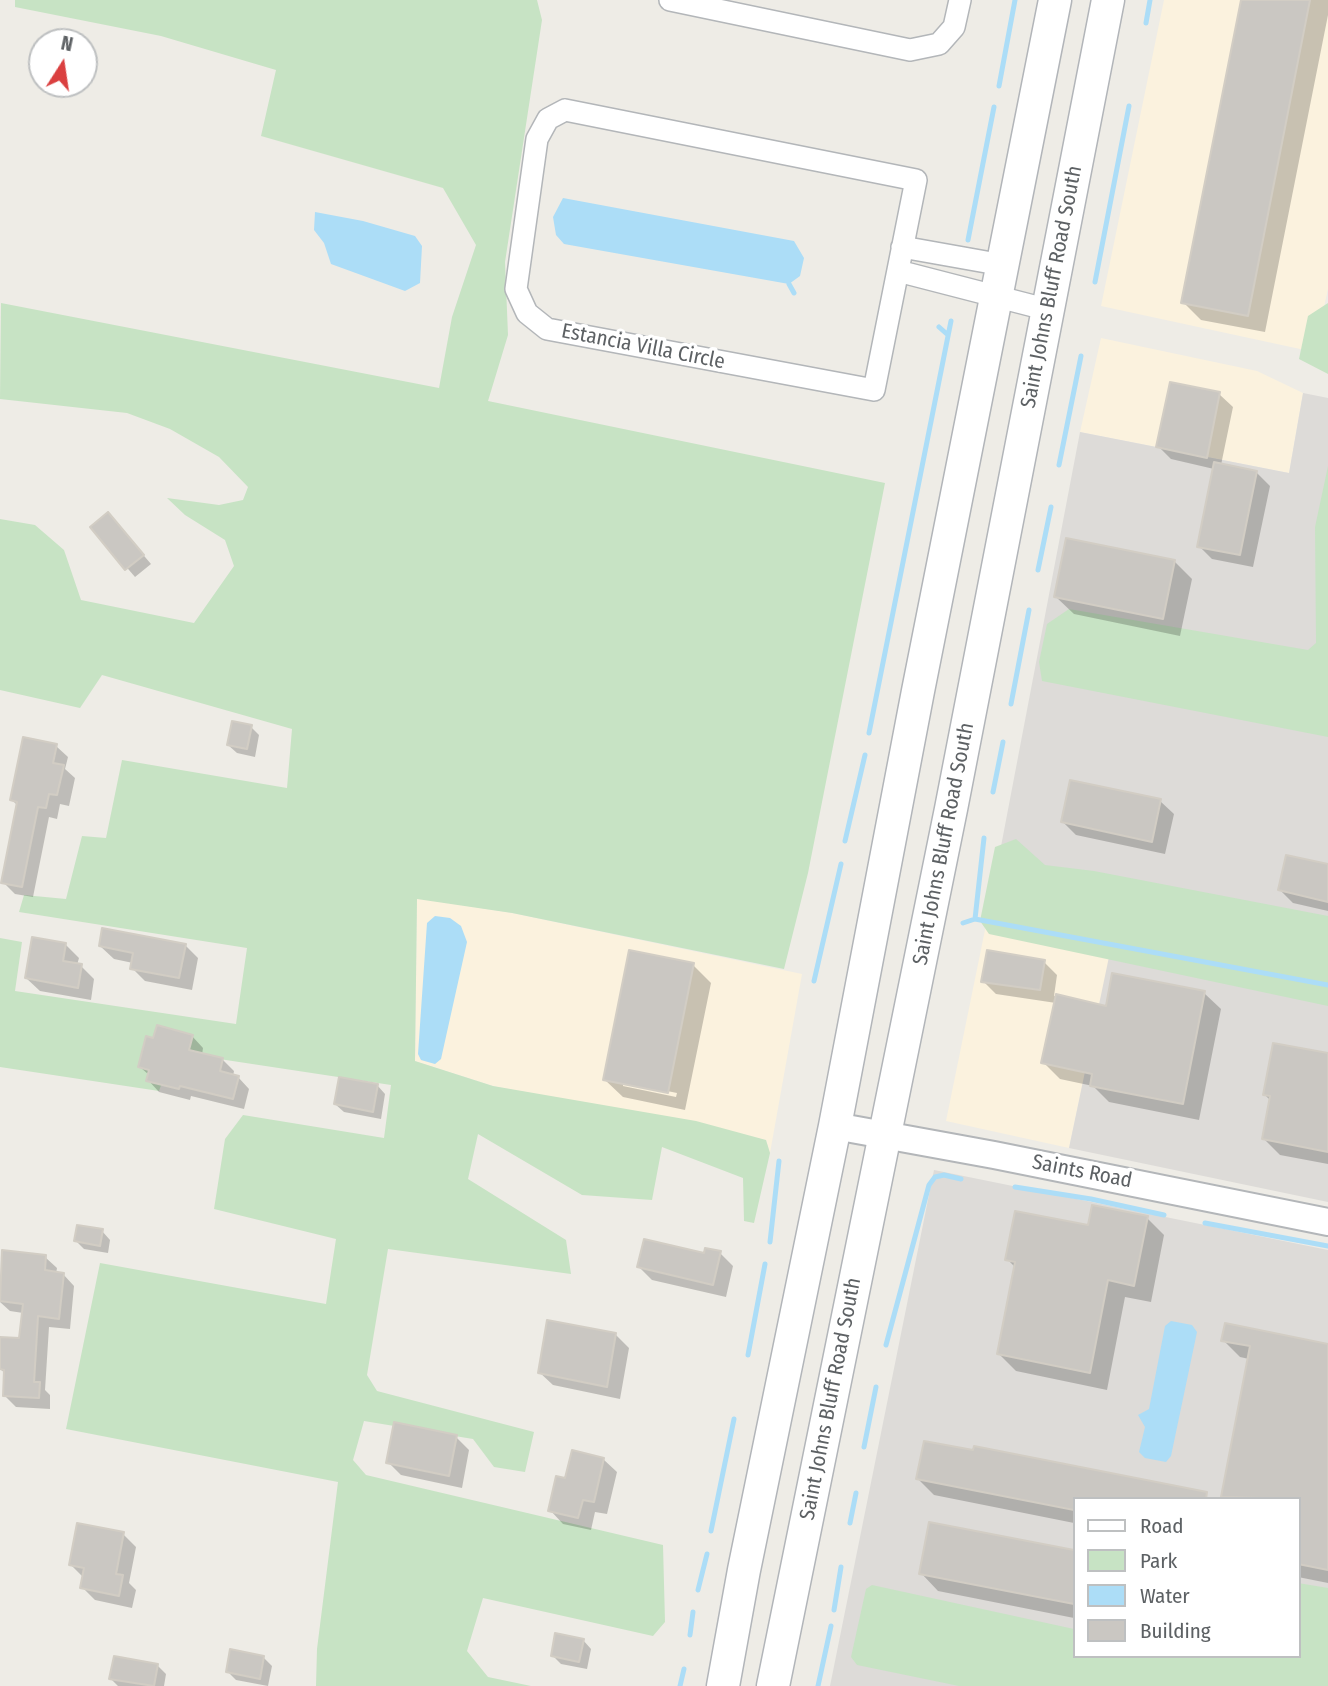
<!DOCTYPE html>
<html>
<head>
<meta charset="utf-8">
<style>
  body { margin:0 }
  #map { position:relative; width:1328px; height:1686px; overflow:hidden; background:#eeece6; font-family:"Fira Sans Condensed",sans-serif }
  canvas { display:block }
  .legend { position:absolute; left:1073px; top:1497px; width:228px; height:161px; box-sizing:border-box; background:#fff; border:2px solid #bec0c1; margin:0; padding:9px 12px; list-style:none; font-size:21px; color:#5d6164 }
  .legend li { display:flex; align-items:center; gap:14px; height:35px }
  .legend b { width:35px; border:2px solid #bec0c1 }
  .north { position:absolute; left:28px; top:28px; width:70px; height:70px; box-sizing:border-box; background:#fff; border:2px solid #bec0c1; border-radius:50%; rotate:12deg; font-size:19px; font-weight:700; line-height:28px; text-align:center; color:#5d6164 }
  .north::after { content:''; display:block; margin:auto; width:24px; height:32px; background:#da4040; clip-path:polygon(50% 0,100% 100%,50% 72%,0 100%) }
</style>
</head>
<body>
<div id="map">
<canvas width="1328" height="1686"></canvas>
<ul class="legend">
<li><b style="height:9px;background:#fff"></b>Road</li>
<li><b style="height:19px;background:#c7e3c4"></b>Park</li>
<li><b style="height:19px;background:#acddf7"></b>Water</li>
<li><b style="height:19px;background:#cac7c2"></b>Building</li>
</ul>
<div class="north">N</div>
</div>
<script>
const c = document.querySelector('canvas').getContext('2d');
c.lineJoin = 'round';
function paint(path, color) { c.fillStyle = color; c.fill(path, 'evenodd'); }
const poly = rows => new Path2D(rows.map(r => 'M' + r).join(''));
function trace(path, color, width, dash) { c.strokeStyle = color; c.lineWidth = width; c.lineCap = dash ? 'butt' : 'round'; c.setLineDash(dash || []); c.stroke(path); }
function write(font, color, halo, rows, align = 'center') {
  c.font = font + ' "Fira Sans Condensed",sans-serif'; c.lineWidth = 7; c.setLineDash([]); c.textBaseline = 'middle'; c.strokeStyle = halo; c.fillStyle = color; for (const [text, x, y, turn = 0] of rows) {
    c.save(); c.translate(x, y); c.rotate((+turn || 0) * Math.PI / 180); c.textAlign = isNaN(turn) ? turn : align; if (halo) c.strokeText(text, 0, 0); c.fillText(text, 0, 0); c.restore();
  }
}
paint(poly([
  [1164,0,1328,0,1328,289,1314,352,1101,306],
  [1101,338,1257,371,1303,393,1289,473,1080,432],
  [417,898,512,913,802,974,770,1153,766,1140,493,1086,415,1061],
  [986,925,1111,952,1069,1148,946,1121]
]), '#fbf2de');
paint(poly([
  [1303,393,1328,398,1328,1202,1069,1148,1110,952,986,925,1080,432,1289,473],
  [934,1170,1328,1250,1328,1686,830,1686],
  [1074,1499,1298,1499,1298,1656,1074,1656]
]), '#dddbd8');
paint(poly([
  [15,0,537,0,542,20,505,262,508,335,488,401,885,483,808,873,784,969,512,913,417,899,415,1061,493,1086,696,1121,766,1140,770,1153,754,1223,744,1221,743,1178,662,1147,652,1200,582,1195,478,1134,468,1179,566,1240,571,1274,388,1249,367,1375,377,1391,534,1432,525,1472,494,1467,473,1439,364,1421,353,1460,366,1475,663,1545,665,1622,653,1636,483,1598,467,1651,488,1677,531,1686,316,1686,317,1649,338,1482,66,1429,100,1263,326,1304,336,1239,214,1209,225,1139,243,1115,384,1138,391,1085,173,1052,159,1091,0,1067,0,938,22,942,15,991,236,1024,247,948,19,912,24,895,66,899,82,836,106,838,122,760,287,788,292,729,102,675,80,708,0,690,0,519,35,525,64,550,81,600,194,623,234,566,225,540,185,515,167,498,219,505,243,500,248,487,219,457,170,429,127,413,0,399,1,303,439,388,452,317,476,245,443,188,261,136,276,70,161,36,15,7],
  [1328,303,1328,374,1299,359,1308,316],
  [1328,466,1328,737,1042,681,1039,662,1047,624,1069,609,1308,650,1316,643,1315,527],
  [1016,839,1045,865,1094,871,1328,916,1328,1006,989,934,980,921,995,847],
  [1298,1583,1328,1588,1328,1686,959,1686,857,1665,851,1657,866,1589,872,1585,1074,1629,1074,1656,1298,1656]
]), '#c7e3c4');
paint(poly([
  [563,198,794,241,804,258,800,276,789,284,564,244,556,235,553,217],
  [315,212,363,221,415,236,422,246,420,283,405,291,331,264,324,243,314,230],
  [435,916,450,918,461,926,467,942,441,1059,435,1064,421,1060,418,1054,427,923],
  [1171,1321,1192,1325,1197,1332,1171,1456,1166,1462,1145,1458,1139,1452,1145,1427,1138,1415,1149,1409,1165,1326]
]), '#acddf7');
paint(poly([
  [1243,0,1328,0,1328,15,1265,332,1201,320,1183,302],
  [1219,394,1233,407,1221,465,1256,472,1270,486,1253,567,1212,559,1199,546,1214,469,1171,459,1158,446],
  [116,523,151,564,135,577,93,528],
  [1174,561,1192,579,1180,636,1074,614,1056,597],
  [251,727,259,735,255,757,237,753,228,745],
  [56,746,68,757,65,769,75,778,69,806,60,804,57,819,49,817,33,897,15,894,3,882,18,806,12,800],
  [1160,801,1174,814,1165,854,1076,835,1063,822],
  [1328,866,1328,911,1293,903,1280,890],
  [66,945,79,958,77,965,81,966,94,979,91,1000,40,991,26,978],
  [185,945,198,958,192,990,145,981,132,968,133,963,114,959,100,946],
  [1044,962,1057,975,1054,996,1107,1008,1204,993,1221,1009,1199,1120,1109,1102,1093,1086,1060,1079,1043,1062,1056,1003,996,994,983,981],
  [693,965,711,983,685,1110,623,1097,605,1080],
  [623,1082,677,1093,676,1097,623,1086],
  [192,1036,203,1048,202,1055,223,1060,234,1071,233,1076,238,1077,249,1089,244,1109,191,1096,190,1100,159,1092,148,1080,149,1075,140,1067,155,1040],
  [1328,1055,1328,1164,1280,1155,1264,1139,1271,1101,1265,1095],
  [377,1085,385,1094,381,1119,344,1112,335,1104],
  [1147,1218,1164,1235,1151,1302,1125,1297,1107,1390,1016,1371,999,1354,1016,1268,1007,1259,1089,1227],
  [102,1231,110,1240,108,1253,84,1249,76,1241],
  [4,1252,45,1257,57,1268,56,1274,63,1274,74,1286,70,1329,49,1327,45,1390,50,1395,50,1409,16,1407,5,1396,6,1374,0,1369,20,1339,23,1313,10,1311,0,1302],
  [720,1253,733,1266,726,1297,652,1280,639,1267],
  [616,1335,629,1348,620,1399,553,1385,539,1372],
  [1223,1340,1328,1346,1328,1583,1298,1577,1298,1499,1222,1499,1249,1359,1240,1357],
  [456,1437,469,1450,462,1488,401,1475,388,1462],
  [603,1459,617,1472,607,1514,595,1512,591,1530,563,1524,550,1510,566,1480],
  [918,1479,1074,1499,1074,1523,934,1495],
  [930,1524,1074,1552,1074,1618,938,1591,921,1573],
  [123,1534,136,1547,129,1583,136,1590,132,1608,95,1600,82,1587,84,1578,71,1565],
  [583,1640,591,1649,587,1669,561,1664,553,1656],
  [263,1657,272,1666,268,1686,236,1680,228,1672],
  [157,1665,166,1674,164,1686,118,1686,111,1679]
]), '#0003');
trace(poly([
  [1146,23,1150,0],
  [999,86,1015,0],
  [968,240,994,107],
  [1095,282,1129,106],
  [789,284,794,293],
  [939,327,948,335],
  [1059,465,1081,356],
  [1038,570,1051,507],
  [1011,704,1029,610],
  [869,733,951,321],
  [993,792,1003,742],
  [845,841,865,755],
  [975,919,1328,985],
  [963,923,975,919,984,838],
  [814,981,841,864],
  [1015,1187,1091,1199,1164,1215],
  [1205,1223,1328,1246],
  [770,1242,779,1161],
  [886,1345,929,1185,935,1177,944,1175,961,1179],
  [748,1355,765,1264],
  [864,1447,876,1387],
  [850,1523,856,1493],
  [711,1531,734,1419],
  [698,1590,707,1554],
  [834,1610,841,1567],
  [690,1635,693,1612],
  [680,1686,684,1669],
  [818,1686,831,1626]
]), '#acddf7', 5);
const building = poly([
  [1241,0,1310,0,1248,316,1181,303,1241,0],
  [1170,382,1220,392,1207,458,1156,447,1170,382],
  [1214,462,1257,471,1240,555,1197,547,1214,462],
  [108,512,144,555,125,570,90,527,108,512],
  [1066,538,1175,560,1163,619,1054,597,1066,538],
  [232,721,252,725,247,749,227,745,232,721],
  [23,737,57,744,53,763,64,765,57,795,49,794,46,808,38,807,22,887,1,883,17,802,10,800,23,737],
  [1070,780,1161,799,1152,842,1061,822,1070,780],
  [1286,855,1328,864,1328,902,1278,890,1286,855],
  [102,928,186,944,179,978,130,969,133,953,99,946,102,928],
  [32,937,66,943,63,961,82,964,78,988,25,978,32,937],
  [629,950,694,963,668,1093,603,1080,629,950],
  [987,950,1045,960,1040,990,981,982,987,950],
  [1112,973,1205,991,1183,1104,1090,1086,1092,1074,1041,1063,1056,994,1106,1006,1112,973],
  [157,1025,193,1035,189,1050,223,1058,220,1071,239,1076,233,1099,180,1086,179,1089,146,1081,149,1070,138,1067,146,1036,153,1038,157,1025],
  [1273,1043,1328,1053,1328,1152,1262,1139,1270,1096,1263,1095,1273,1043],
  [339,1077,378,1084,373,1112,334,1104,339,1077],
  [1092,1205,1148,1216,1134,1286,1108,1280,1090,1373,997,1354,1015,1262,1005,1260,1015,1211,1088,1225,1092,1205],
  [77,1225,103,1229,100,1246,74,1241,77,1225],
  [644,1239,704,1253,705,1248,721,1251,713,1285,637,1267,644,1239],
  [2,1250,46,1255,45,1270,64,1273,59,1319,38,1316,34,1382,40,1382,39,1398,3,1396,4,1370,0,1369,0,1337,19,1338,23,1304,0,1301,2,1250],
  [547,1320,616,1333,607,1387,538,1373,547,1320],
  [1225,1323,1328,1344,1328,1570,1298,1564,1298,1499,1221,1497,1250,1346,1221,1341,1225,1323],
  [394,1422,457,1435,449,1476,386,1463,394,1422],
  [924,1441,973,1450,974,1446,1207,1492,1206,1499,1074,1499,1074,1510,916,1479,924,1441],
  [572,1450,604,1458,594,1502,583,1500,578,1518,548,1511,556,1476,565,1478,572,1450],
  [929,1522,1074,1550,1074,1604,919,1574,929,1522],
  [77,1523,124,1532,116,1574,123,1575,119,1596,80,1588,84,1568,69,1565,77,1523],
  [555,1633,584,1639,579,1662,551,1656,555,1633],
  [230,1649,264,1656,260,1679,226,1672,230,1649],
  [114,1656,158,1664,154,1686,109,1679,114,1656]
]);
paint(building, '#cac7c2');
trace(building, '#d2cdc4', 2);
const minor = poly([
  [670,0,910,50,939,44,954,27,960,0],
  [565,110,916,180,874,390,547,329,527,313,516,289,537,139,548,119,565,110],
  [902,247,1003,265],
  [898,271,1049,310]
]);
const tertiary = poly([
  [835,1126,994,1155,1328,1222]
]);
const secondary = poly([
  [723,1686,744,1570,835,1126,918,691,1055,0],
  [773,1686,951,809,1108,0]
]);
trace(minor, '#b3b6b9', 24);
trace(tertiary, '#b3b6b9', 30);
trace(secondary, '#b2b5b9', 35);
trace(minor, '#fff', 21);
trace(tertiary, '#fff', 26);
trace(secondary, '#fff', 32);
write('21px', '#5d6164', '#fff', [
  ["Saint Johns Bluff Road South",1052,287,-79],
  ["Estancia Villa Circle",643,347,11],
  ["Saint Johns Bluff Road South",944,844,-79],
  ["Saints Road",1082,1172,11],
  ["Saint Johns Bluff Road South",831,1399,-79]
]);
</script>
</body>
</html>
